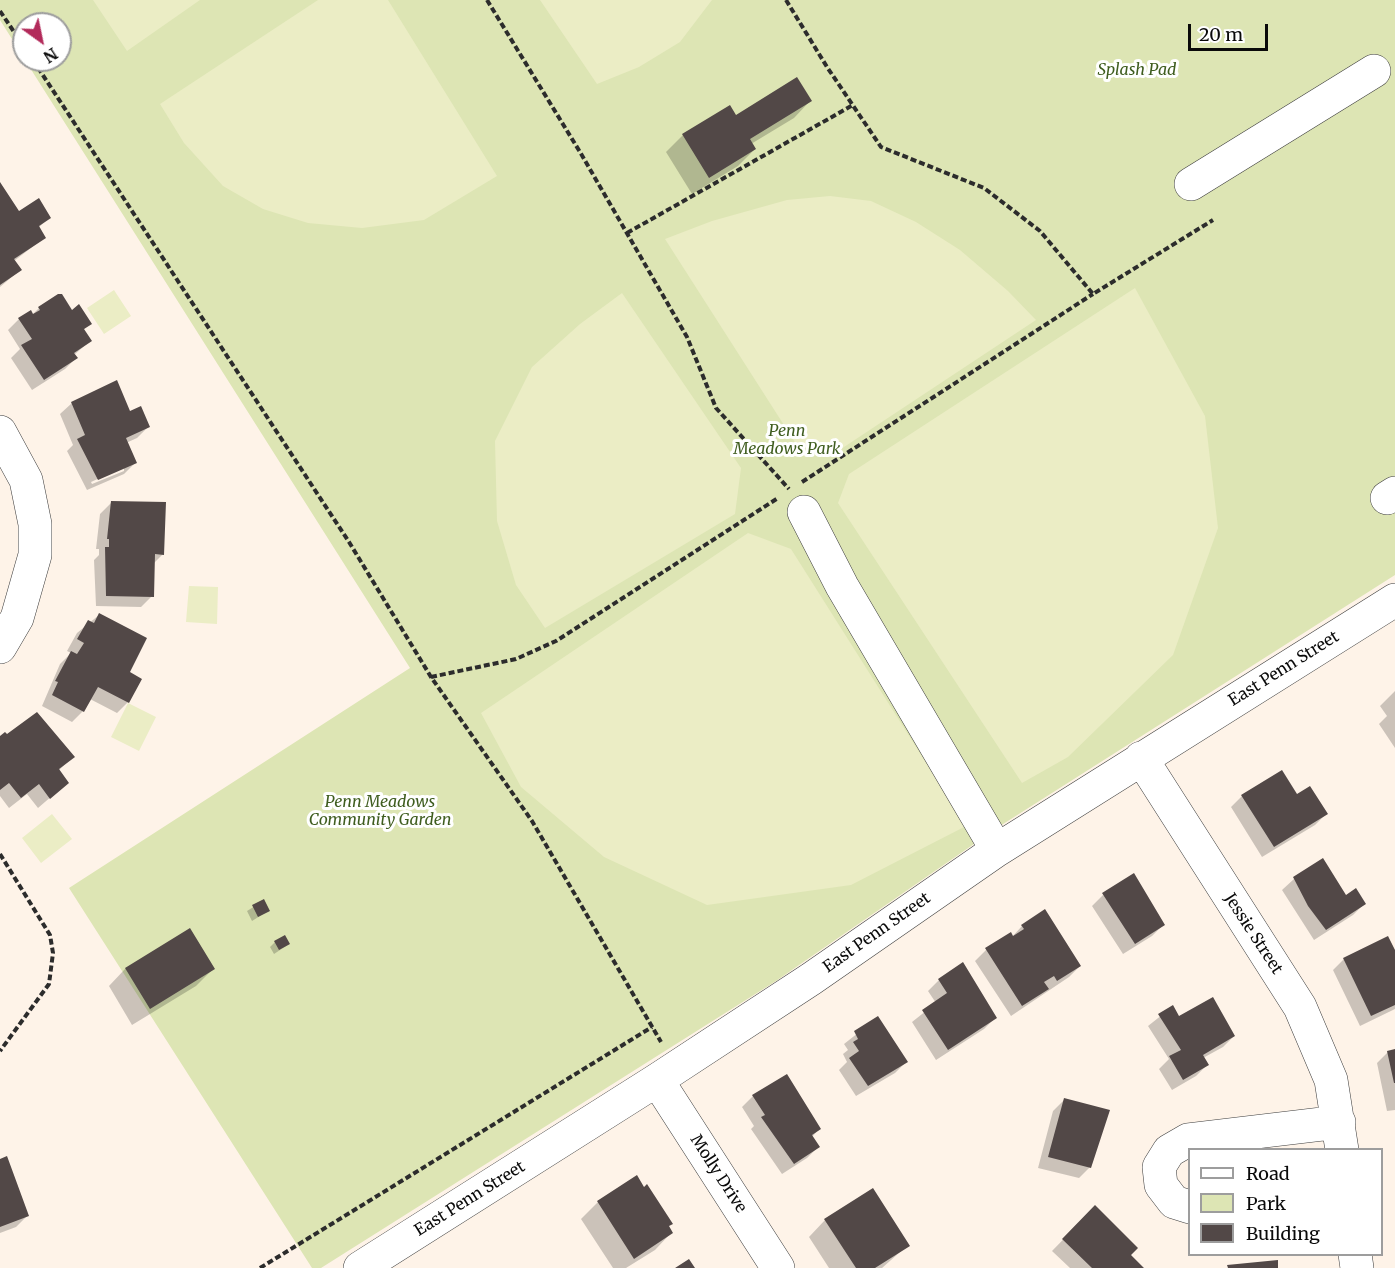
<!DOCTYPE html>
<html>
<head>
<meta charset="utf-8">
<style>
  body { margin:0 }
  #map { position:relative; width:1395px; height:1268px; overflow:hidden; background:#fef3e8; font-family:Merriweather,serif }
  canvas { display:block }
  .legend { position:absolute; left:1188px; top:1148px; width:195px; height:108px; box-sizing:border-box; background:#fff; border:2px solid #9d9d9d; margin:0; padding:8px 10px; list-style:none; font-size:18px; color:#0a0a0a }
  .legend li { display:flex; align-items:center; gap:12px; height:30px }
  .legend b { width:30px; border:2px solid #9d9d9d }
  .north { position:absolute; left:12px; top:12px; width:60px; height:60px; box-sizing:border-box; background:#fff; border:2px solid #9d9d9d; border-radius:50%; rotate:147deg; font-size:16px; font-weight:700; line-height:24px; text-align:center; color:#0a0a0a }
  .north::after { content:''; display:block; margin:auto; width:21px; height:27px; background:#b22a5a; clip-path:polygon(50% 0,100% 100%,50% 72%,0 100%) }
  .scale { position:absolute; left:1188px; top:24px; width:80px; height:27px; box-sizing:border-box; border:3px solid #0a0a0a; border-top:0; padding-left:8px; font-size:18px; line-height:21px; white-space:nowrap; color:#0a0a0a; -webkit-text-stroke:4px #fff; paint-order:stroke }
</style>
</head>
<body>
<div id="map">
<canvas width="1395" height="1268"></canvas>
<ul class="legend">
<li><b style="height:8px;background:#fff"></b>Road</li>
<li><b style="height:16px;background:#dde5b4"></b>Park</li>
<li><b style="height:16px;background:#524847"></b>Building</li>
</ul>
<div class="north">N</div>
<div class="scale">20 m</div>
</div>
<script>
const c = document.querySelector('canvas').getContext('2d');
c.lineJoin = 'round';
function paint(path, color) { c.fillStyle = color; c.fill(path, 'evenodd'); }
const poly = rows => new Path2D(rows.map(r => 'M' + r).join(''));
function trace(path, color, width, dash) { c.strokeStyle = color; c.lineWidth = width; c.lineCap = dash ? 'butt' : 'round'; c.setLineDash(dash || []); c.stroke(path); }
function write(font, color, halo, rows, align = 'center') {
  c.font = font + ' Merriweather,serif'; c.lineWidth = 6; c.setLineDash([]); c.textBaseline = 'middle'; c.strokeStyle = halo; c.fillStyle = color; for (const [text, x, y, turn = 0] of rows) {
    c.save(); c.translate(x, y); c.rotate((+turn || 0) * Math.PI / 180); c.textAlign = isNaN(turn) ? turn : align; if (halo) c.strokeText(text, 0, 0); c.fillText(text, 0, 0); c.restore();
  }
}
paint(poly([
  [0,0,1395,0,1395,575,1000,826,776,981,321,1268,312,1268,69,888,410,668,25,60,60,60,60,24,24,24,24,58,0,20]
]), '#dde5b4');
paint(poly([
  [93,0,200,0,127,51],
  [318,0,388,0,497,176,424,220,362,228,308,223,263,209,223,186,184,143,160,104],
  [540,0,712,0,680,42,639,67,597,84],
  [830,196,871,201,916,222,960,250,1008,291,1036,320,841,449,798,447,665,239,712,221,787,200],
  [1135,288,1205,416,1218,528,1173,655,1068,757,1022,783,838,503,849,474],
  [114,290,131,316,104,334,87,308],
  [622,293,741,468,735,514,545,628,516,585,497,521,495,441,532,367,580,324],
  [748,533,791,549,966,826,851,885,707,905,604,857,521,787,481,713],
  [189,586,218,587,217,624,186,622],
  [128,703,156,717,139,751,111,737],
  [52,814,72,839,41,863,22,838]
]), '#ebedc5');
paint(poly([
  [810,101,794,118,751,144,755,149,738,166,692,194,666,152,683,135,736,117],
  [0,185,18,213,49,218,38,228,44,238,14,261,20,270,0,287],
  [39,308,90,324,83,330,90,341,74,355,76,358,65,369,32,390,11,358,20,349,8,330,19,319,30,312,32,315],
  [72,403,130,413,148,427,137,438,126,443,135,463,124,474,87,490,67,451,73,445,60,414],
  [124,467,124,471,92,484,91,482],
  [111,503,163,554,154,563,152,596,141,607,96,606,94,560,99,555,99,549,96,549,100,514],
  [99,615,128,673,128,702,117,713,90,699,83,711,72,722,42,706,60,664,71,653,67,651,77,633],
  [1395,691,1395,748,1379,724,1387,716,1380,706],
  [0,739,73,757,58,771,67,783,38,808,27,794,9,808,0,796],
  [1242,796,1326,814,1315,825,1262,857,1231,807],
  [1322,860,1346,897,1364,904,1353,915,1314,940,1282,890,1294,879],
  [1103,895,1163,925,1152,936,1123,954,1092,906],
  [263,901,268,911,252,921,247,911],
  [1022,926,1080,966,1069,977,1011,1016,975,961,986,950,1012,937],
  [190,930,213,969,196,986,132,1025,109,986,125,969],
  [275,942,289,944,274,954,270,947],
  [1395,954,1395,1009,1360,1026,1333,970,1344,959],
  [939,980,995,1018,984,1029,936,1060,912,1022,936,1003,928,991],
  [1172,1007,1179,1018,1234,1036,1223,1047,1203,1058,1207,1065,1196,1076,1172,1090,1159,1069,1169,1059,1148,1026],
  [877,1018,906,1062,895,1073,856,1096,839,1070,847,1062,843,1054,848,1050,844,1044],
  [1395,1051,1395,1110,1387,1111,1377,1063,1388,1052],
  [753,1096,819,1129,812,1137,818,1147,807,1158,782,1174,751,1129,754,1126,742,1107],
  [1064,1100,1090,1167,1079,1178,1038,1168,1053,1111],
  [0,1161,27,1216,16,1227,0,1233],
  [637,1177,671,1233,655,1250,626,1268,613,1268,581,1219,598,1202],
  [1095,1207,1129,1255,1142,1268,1070,1268,1052,1251],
  [825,1220,908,1245,882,1268,829,1268,809,1237]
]), '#0003');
paint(poly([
  [797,77,812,101,750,139,756,149,709,178,682,134,730,105,736,115],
  [0,182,19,211,39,198,51,218,39,226,46,238,14,259,22,270,0,285],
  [58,294,62,294,72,310,79,304,92,324,84,329,92,341,74,353,78,358,44,380,21,345,32,339,18,318,31,310,33,314,40,310,38,307],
  [117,380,130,411,141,406,150,427,126,438,137,463,98,480,77,439,85,435,71,402],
  [111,501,166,502,164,555,155,554,154,597,106,596,105,547,109,547,109,539,107,539],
  [99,613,147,638,130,672,142,679,129,703,98,687,84,712,52,695,58,682,55,681,71,651,77,654,84,643,77,639,88,620,94,623],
  [37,712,75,757,59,769,69,783,50,799,39,784,21,798,9,783,0,790,0,736,5,732,7,734],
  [1282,770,1297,794,1310,786,1328,814,1274,847,1241,795],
  [1323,858,1346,895,1356,888,1366,904,1326,930,1308,906,1293,877],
  [1134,873,1165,925,1135,944,1102,893],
  [264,899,270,911,258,917,252,905],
  [1045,909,1081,966,1057,981,1054,976,1044,982,1049,989,1022,1006,985,948,1011,932,1013,936,1024,929,1021,925],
  [190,928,215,969,150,1009,125,968],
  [285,935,290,944,279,950,274,941],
  [1388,936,1395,950,1395,1005,1371,1016,1343,958],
  [963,962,997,1018,948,1050,922,1010,947,993,938,979],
  [1213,997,1235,1036,1203,1055,1209,1065,1183,1080,1169,1056,1181,1050,1158,1014,1173,1005,1179,1016],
  [878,1016,908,1062,868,1086,849,1058,859,1051,853,1042,858,1039,854,1031],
  [1395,1049,1395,1083,1394,1083,1387,1051],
  [787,1074,821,1129,812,1135,820,1147,794,1164,761,1117,765,1115,752,1095],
  [1064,1098,1110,1110,1091,1168,1048,1157],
  [7,1156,29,1216,0,1227,0,1159],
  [637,1175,644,1187,647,1184,673,1224,669,1226,673,1233,634,1259,597,1201],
  [873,1188,910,1246,875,1268,856,1268,824,1219],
  [1095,1205,1138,1248,1131,1255,1144,1268,1092,1268,1062,1239],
  [689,1259,695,1268,675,1268],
  [1278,1260,1278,1268,1228,1268,1227,1265]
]), '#524847');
const minor = poly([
  [1191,184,1374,71],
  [0,432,26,480,35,524,35,555,17,618,0,647],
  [1387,498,1395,493],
  [804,512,842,586,997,850],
  [1141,758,1300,1007,1331,1080,1342,1150],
  [657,1080,778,1268],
  [1190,1207,1174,1202,1161,1185,1159,1167,1169,1151,1188,1140,1339,1122],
  [1355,1254,1357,1268],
  [360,1268,657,1080,811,979,997,850,1395,600]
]);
trace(minor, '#3d3d3d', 34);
trace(poly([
  [487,0,580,152,687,337,716,408,789,489],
  [786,0,827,67,881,147,984,188,1040,231,1093,294,1213,220],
  [0,11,24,47],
  [33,60,349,542,431,677,532,821,661,1042],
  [627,233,853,105],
  [802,482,1093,294],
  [431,677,516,659,556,641,778,498],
  [0,854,50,935,53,953,49,984,0,1051],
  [260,1268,652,1027]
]), '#2c2c2c', 4, [6, 3]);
trace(minor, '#fff', 33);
write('italic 16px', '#3f5d1f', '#fff', [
  ["Splash Pad",1137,70],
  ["Penn",787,431],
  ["Meadows Park",787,449],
  ["Penn Meadows",380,802],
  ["Community Garden",380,820]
]);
write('16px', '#0a0a0a', '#fff', [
  ["East Penn Street",1284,669,-32],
  ["East Penn Street",877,933,-35],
  ["Jessie Street",1253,934,57],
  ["Molly Drive",718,1174,57],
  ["East Penn Street",470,1199,-32]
]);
</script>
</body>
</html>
